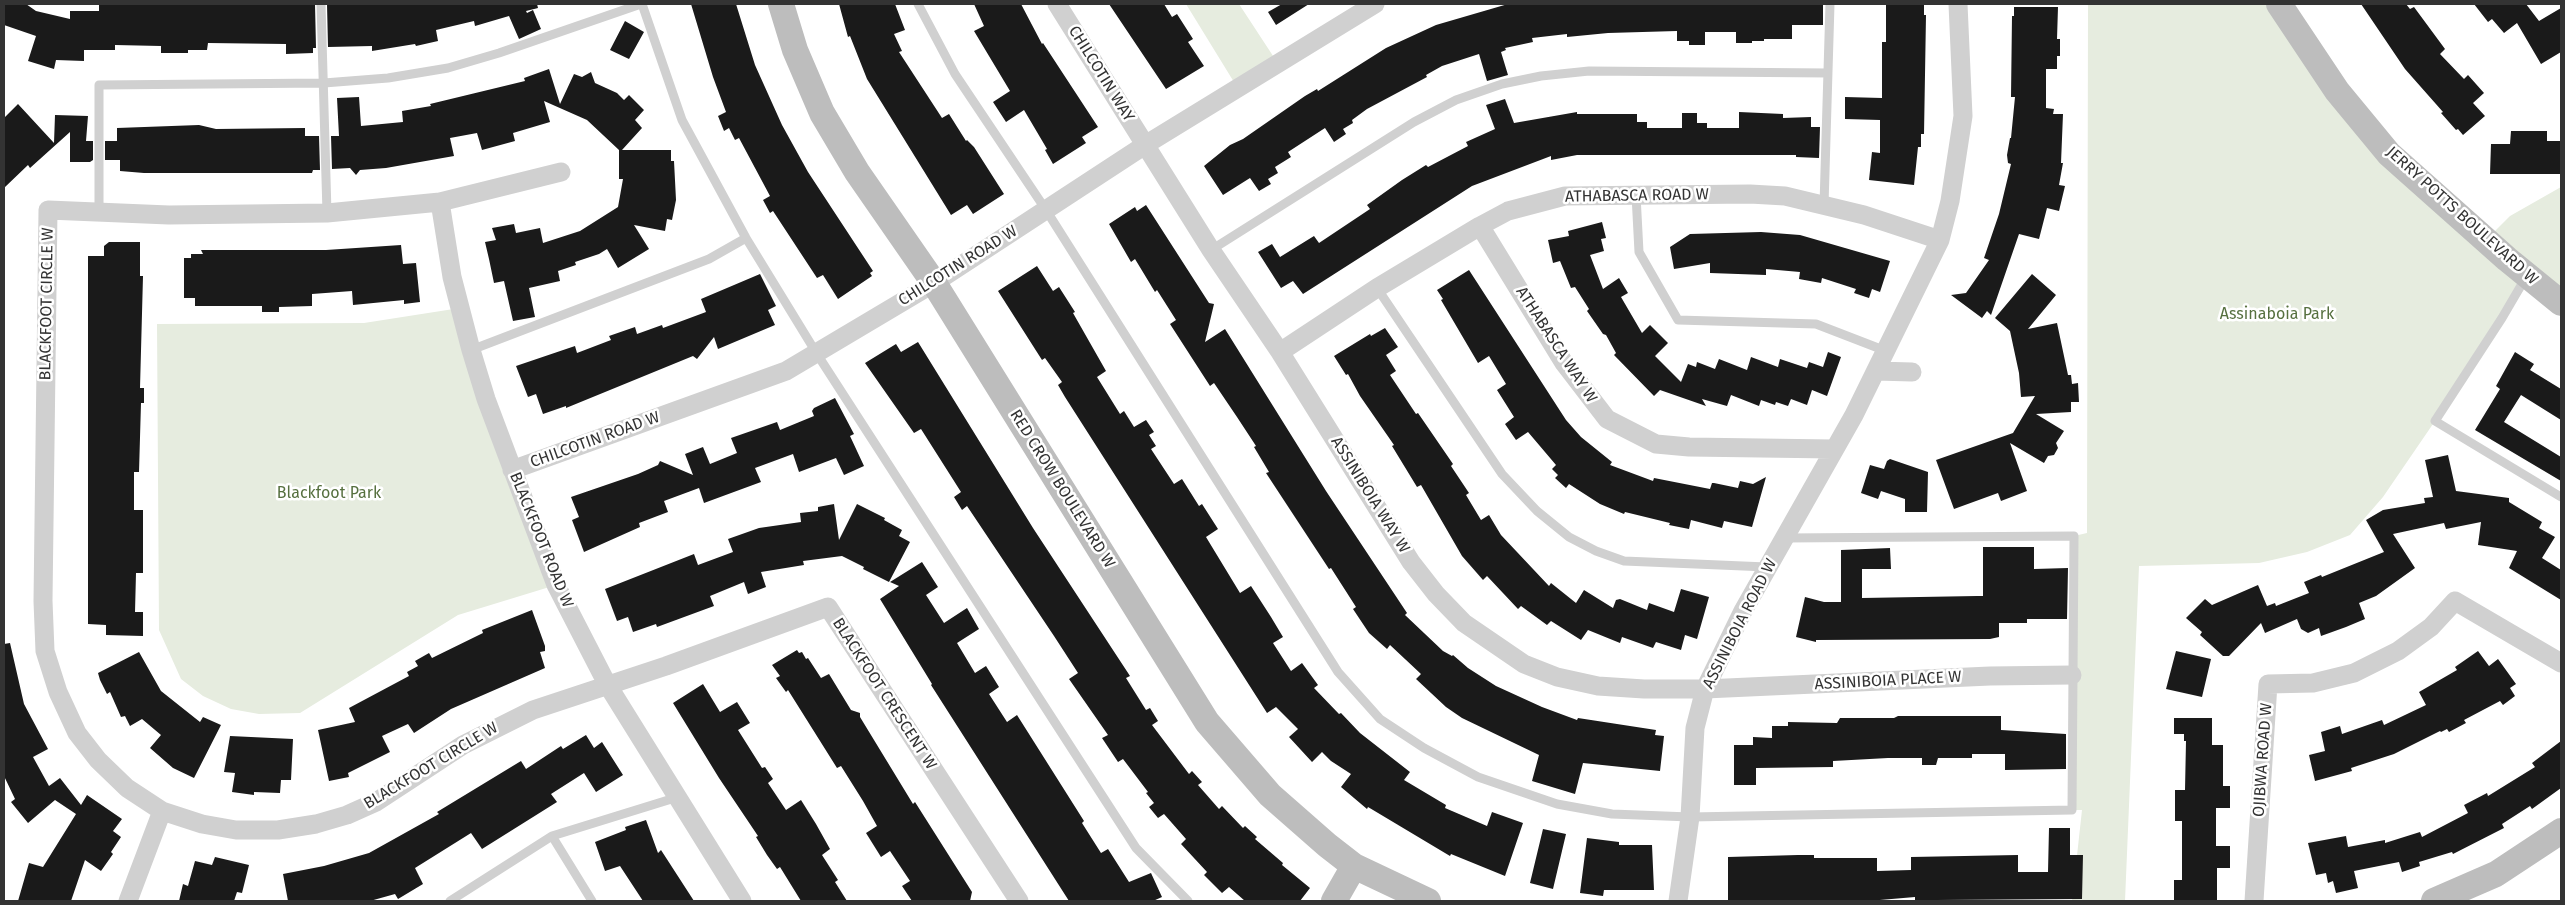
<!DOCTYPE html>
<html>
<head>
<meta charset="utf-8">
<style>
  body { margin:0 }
  #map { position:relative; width:2565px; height:905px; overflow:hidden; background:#fff; font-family:"Fira Sans",sans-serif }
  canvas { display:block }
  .frame { position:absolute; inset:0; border:5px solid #333; pointer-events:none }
</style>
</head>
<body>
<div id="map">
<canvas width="2565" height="905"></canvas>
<div class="frame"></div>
</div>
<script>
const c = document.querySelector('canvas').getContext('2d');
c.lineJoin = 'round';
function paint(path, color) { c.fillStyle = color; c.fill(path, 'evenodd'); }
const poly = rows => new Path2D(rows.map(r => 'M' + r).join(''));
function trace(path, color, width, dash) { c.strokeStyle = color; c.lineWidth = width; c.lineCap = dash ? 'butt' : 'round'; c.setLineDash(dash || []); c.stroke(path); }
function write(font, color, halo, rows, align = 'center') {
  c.font = font + ' "Fira Sans",sans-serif'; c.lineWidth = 5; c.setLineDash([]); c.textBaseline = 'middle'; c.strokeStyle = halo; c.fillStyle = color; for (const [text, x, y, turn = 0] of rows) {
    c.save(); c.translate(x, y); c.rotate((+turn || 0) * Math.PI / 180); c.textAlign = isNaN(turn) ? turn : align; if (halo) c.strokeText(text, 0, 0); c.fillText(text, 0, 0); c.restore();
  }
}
paint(poly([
  [1186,4,1239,4,1277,62,1237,87],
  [2088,4,2279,4,2478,248,2510,216,2561,187,2561,313,2527,275,2435,421,2383,497,2350,535,2307,552,2259,563,2139,566,2125,901,2072,901,2082,810,2072,810,2074,536,2087,533],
  [460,308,556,585,458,615,300,713,259,714,231,709,203,696,181,679,159,630,157,324,364,323]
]), '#e6ecdf');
paint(poly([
  [4,4,26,4,36,11,70,19,70,11,99,11,99,4,315,4,316,48,313,48,313,53,286,54,286,44,208,43,207,50,188,50,188,53,161,53,161,46,115,45,115,50,84,50,84,61,56,60,54,69,28,61,36,36,4,25],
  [327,4,537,4,538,8,526,11,527,13,533,10,541,29,519,39,509,16,475,26,474,21,436,30,438,41,416,46,415,44,372,51,372,46,328,47],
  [691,4,736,4,755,65,782,125,808,172,873,271,870,273,872,276,838,299,823,275,817,278,773,211,770,213,763,200,770,196,739,138,735,140,729,128,724,131,718,116,726,112,713,77],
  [839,4,895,4,905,30,894,34,902,51,899,52,942,118,949,114,966,141,967,140,974,147,1004,194,973,214,967,205,951,215,867,79,850,36,848,37],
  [974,4,1021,4,1042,44,1043,43,1098,127,1082,137,1086,143,1053,164,1045,150,1047,149,1024,110,1006,122,993,102,1010,91,974,31,984,26],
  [1109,4,1164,4,1172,17,1177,14,1193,39,1188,42,1204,66,1166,89],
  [1282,4,1309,4,1276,25,1268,12],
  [1508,4,1823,4,1823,25,1792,25,1792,39,1764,39,1764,41,1752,41,1752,43,1736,43,1736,32,1705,32,1705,45,1689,45,1689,41,1677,41,1677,31,1608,33,1567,37,1567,34,1532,38,1533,42,1505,48,1506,50,1501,52,1508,75,1487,81,1479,54,1442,66,1426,75,1427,77,1367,109,1352,120,1353,123,1343,129,1346,134,1334,142,1325,128,1288,152,1291,157,1275,167,1278,173,1268,179,1271,184,1259,191,1250,178,1223,195,1204,166,1230,145,1243,139,1305,96,1317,89,1318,91,1386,48,1436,25],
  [1886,4,1924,4,1924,15,1926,15,1924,134,1921,134,1921,147,1918,147,1914,185,1869,180,1872,152,1880,153,1880,120,1845,119,1845,97,1882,98,1882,42,1886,42],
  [2361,4,2406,4,2410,9,2414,7,2445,49,2440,54,2464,79,2468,75,2484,93,2473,103,2485,116,2463,135,2458,129,2456,130,2441,113,2443,112,2405,69],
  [2474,4,2526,4,2539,21,2561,8,2561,52,2541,64,2517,23,2504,33,2492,19,2488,22],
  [2014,7,2058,7,2057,39,2060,39,2060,56,2057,56,2057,69,2046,69,2046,108,2054,109,2053,114,2063,114,2061,163,2063,163,2059,185,2065,186,2059,211,2047,208,2039,239,2019,234,1991,315,1987,311,1982,318,1951,295,1966,293,1989,260,1984,258,1999,214,2011,164,2008,163,2007,155,2010,138,2011,138,2015,97,2011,97,2012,16,2014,16],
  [625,21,644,32,629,59,610,50],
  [549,69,560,104,574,74,582,77,591,72,595,83,617,93,624,100,629,95,644,110,635,120,642,128,622,150,671,150,671,161,674,161,676,200,672,220,667,219,665,231,634,225,649,249,618,268,607,249,599,254,575,262,576,265,558,271,560,281,529,288,535,317,513,321,504,281,494,283,489,259,485,242,496,240,492,228,514,224,516,233,540,228,543,243,580,231,618,207,623,179,619,179,619,150,587,120,544,101,550,122,513,133,515,141,482,150,477,133,450,138,454,156,386,168,360,170,356,175,350,168,332,169,331,136,339,136,337,98,359,97,361,126,403,122,402,111,431,106,430,104,525,81,524,78],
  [1505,99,1514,123,1577,112,1577,114,1637,114,1637,122,1647,122,1647,128,1682,128,1682,113,1697,113,1697,123,1707,123,1707,128,1739,128,1739,112,1783,114,1783,118,1811,117,1811,127,1820,127,1819,158,1796,157,1796,155,1577,155,1551,160,1551,156,1472,186,1303,294,1293,281,1281,288,1258,252,1272,244,1280,257,1314,236,1319,243,1370,209,1367,205,1402,180,1426,165,1428,167,1468,146,1466,142,1495,129,1486,105],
  [18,104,54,143,55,115,88,116,86,141,93,141,93,160,90,162,70,162,70,132,30,168,28,165,4,188,4,118],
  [199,125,216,129,305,128,305,136,319,136,320,170,313,170,312,173,144,173,120,171,120,160,105,160,105,141,117,141,117,128],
  [2511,131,2547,131,2547,141,2561,141,2561,174,2490,174,2491,144,2510,144],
  [1146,205,1209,303,1214,304,1205,342,1225,329,1326,491,1407,613,1405,615,1443,651,1452,656,1453,655,1468,668,1496,686,1542,707,1577,720,1578,718,1656,730,1655,735,1664,736,1660,771,1583,763,1575,794,1532,781,1539,755,1462,718,1446,707,1416,679,1421,674,1390,645,1387,649,1369,633,1353,609,1356,607,1331,568,1329,569,1266,473,1269,472,1254,447,1256,446,1237,417,1214,383,1210,386,1170,324,1176,320,1157,290,1155,292,1135,259,1131,262,1109,224,1135,207,1137,211],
  [1602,222,1606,238,1601,239,1604,251,1590,255,1603,289,1619,278,1628,293,1621,297,1642,333,1650,325,1668,343,1655,356,1681,382,1688,364,1696,367,1697,362,1715,369,1719,359,1747,370,1751,357,1778,367,1780,359,1807,368,1809,362,1823,367,1828,352,1841,357,1827,396,1812,390,1807,405,1791,399,1788,406,1776,402,1775,405,1761,400,1759,406,1731,395,1727,406,1702,399,1706,406,1660,390,1654,396,1614,355,1616,353,1606,335,1603,334,1587,311,1589,309,1575,287,1571,288,1560,261,1553,263,1548,240,1569,236,1568,231],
  [1761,232,1800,235,1890,261,1880,292,1872,289,1869,298,1854,293,1856,289,1822,278,1821,283,1799,279,1800,272,1766,269,1766,275,1710,273,1710,263,1674,269,1670,247,1690,234],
  [109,242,140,242,140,276,143,276,140,388,144,388,144,403,141,403,139,472,134,472,134,510,143,510,143,573,136,573,135,612,143,612,143,636,106,635,106,625,88,624,88,256,104,256,104,246],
  [401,245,403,264,416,263,420,302,404,304,404,300,353,305,352,291,312,294,312,306,279,307,279,312,262,312,262,306,195,306,195,298,184,298,184,258,191,258,191,254,203,254,201,250,326,250],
  [1037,266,1053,291,1059,287,1075,312,1073,313,1106,371,1097,377,1120,414,1124,411,1134,427,1146,420,1154,432,1149,435,1156,446,1151,449,1174,484,1182,479,1199,506,1202,504,1218,529,1206,537,1240,593,1251,586,1271,617,1283,637,1273,643,1291,671,1302,663,1318,685,1314,688,1339,714,1341,713,1360,733,1410,772,1404,780,1446,805,1445,808,1487,826,1492,812,1523,823,1505,876,1451,854,1450,856,1368,807,1367,809,1341,787,1351,774,1331,761,1322,752,1312,762,1289,737,1298,729,1276,707,1267,713,1065,397,1058,385,1062,382,1045,358,1042,360,998,291],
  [1469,270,1566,420,1581,437,1612,462,1610,465,1653,481,1654,478,1710,489,1712,483,1714,483,1738,488,1740,481,1753,484,1766,477,1752,527,1724,521,1722,528,1691,520,1689,529,1669,525,1670,523,1625,512,1624,514,1600,504,1569,484,1566,488,1555,478,1558,475,1552,469,1556,465,1528,432,1516,440,1505,424,1514,417,1497,390,1506,384,1489,356,1478,363,1441,300,1443,299,1437,290],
  [760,274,776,306,768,310,775,325,718,349,714,337,697,359,693,356,566,408,566,406,543,414,536,394,528,397,516,366,575,346,577,353,611,340,609,336,635,327,637,334,662,325,663,328,706,312,701,299],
  [2032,274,2056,295,2028,329,2057,323,2068,375,2071,375,2072,384,2078,383,2079,402,2071,402,2071,412,2036,414,2064,431,2056,443,2058,448,2054,455,2048,456,2044,463,2010,443,2027,491,2001,501,1998,493,1954,509,1936,460,2013,433,2035,396,2021,397,2019,373,2010,331,1995,318],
  [1385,328,1398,347,1386,355,1396,371,1390,375,1416,414,1418,413,1453,464,1451,466,1469,493,1466,495,1481,520,1489,515,1501,535,1549,586,1551,583,1576,603,1584,590,1613,608,1616,600,1620,599,1647,610,1649,603,1674,612,1681,589,1709,597,1697,639,1685,635,1681,650,1656,642,1653,648,1622,637,1620,643,1588,630,1581,640,1551,621,1547,625,1521,606,1518,609,1487,576,1483,580,1462,556,1421,485,1417,487,1392,446,1394,445,1360,396,1348,374,1346,375,1334,356,1370,334,1371,336],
  [918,342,1033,528,1130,676,1126,678,1146,710,1150,708,1158,721,1152,725,1189,774,1192,771,1202,782,1198,785,1219,809,1222,806,1243,828,1245,826,1257,837,1255,839,1283,863,1282,865,1310,888,1300,901,1245,901,1229,887,1222,893,1204,875,1207,872,1181,844,1186,839,1164,814,1158,818,1149,807,1154,803,1146,793,1148,792,1123,759,1118,762,1102,738,1108,735,1069,679,1078,673,1054,636,967,506,962,510,954,497,961,492,921,429,914,433,865,363,896,344,901,352],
  [2515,352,2534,364,2530,370,2561,389,2561,420,2521,395,2504,422,2561,457,2561,481,2475,430,2500,389,2496,386],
  [835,398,854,434,850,436,864,466,844,475,836,458,799,472,793,454,755,468,761,482,704,503,699,488,664,501,668,512,639,523,640,527,584,552,572,520,579,517,571,497,638,474,658,465,660,461,693,475,685,454,703,447,710,464,737,453,731,438,777,422,780,430,814,416,812,411,814,408],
  [2448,455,2456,491,2509,498,2509,502,2542,522,2539,528,2555,537,2542,558,2561,570,2561,600,2509,568,2517,551,2478,545,2481,522,2446,529,2444,523,2393,534,2415,568,2376,596,2359,603,2365,619,2346,627,2321,636,2319,628,2308,633,2301,629,2297,619,2265,633,2261,623,2229,656,2223,656,2200,635,2202,632,2186,618,2205,599,2212,605,2258,585,2267,606,2275,603,2276,606,2309,593,2304,582,2321,575,2322,577,2384,552,2366,520,2383,510,2425,503,2424,498,2433,497,2425,460],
  [1890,459,1928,472,1927,512,1905,512,1905,499,1881,491,1878,499,1861,493,1870,465,1884,469,1887,461],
  [834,504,839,540,857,504,885,518,884,520,902,530,899,536,910,542,889,582,863,569,864,567,842,556,803,561,804,565,761,572,766,587,748,594,744,582,710,596,714,606,657,627,656,624,633,632,628,617,617,621,605,589,694,554,698,565,733,552,728,539,759,528,801,522,800,513,818,511,818,507],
  [1983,547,2034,547,2034,569,2068,568,2067,619,2027,619,2027,623,1999,623,1999,637,1990,639,1816,640,1816,642,1796,637,1805,597,1824,602,1841,602,1841,550,1890,548,1891,569,1862,569,1862,598,1977,596,1983,596],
  [922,562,938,587,926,595,944,623,967,608,979,629,957,643,975,673,986,666,999,687,989,694,1007,722,1017,715,1084,821,1082,823,1101,853,1108,849,1129,882,1151,873,1162,897,1153,901,1069,901,931,685,932,684,880,599,899,586,890,582],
  [532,610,545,646,545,651,540,652,545,668,451,709,414,733,408,724,382,736,390,752,348,773,349,777,329,781,318,730,355,722,349,708,409,676,407,672,418,666,415,661,429,653,432,658,483,633,482,630],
  [10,643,24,704,48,749,33,757,49,786,60,778,81,805,87,795,122,819,113,831,121,837,111,852,113,854,101,871,85,860,71,901,18,901,29,863,43,867,76,814,55,800,28,823,11,802,15,799,4,776,4,644],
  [797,650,799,653,802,652,806,659,808,658,821,678,829,674,851,710,860,713,860,717,913,804,915,802,972,892,970,901,912,901,902,886,910,881,890,851,881,857,866,833,877,826,863,801,841,766,837,768,788,690,786,692,776,678,780,676,772,665],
  [2176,651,2211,659,2202,697,2166,689],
  [2478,651,2489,666,2498,659,2516,684,2510,688,2515,696,2503,705,2500,701,2464,720,2466,723,2449,732,2447,729,2441,732,2440,731,2394,754,2351,768,2352,771,2315,781,2309,755,2325,751,2321,732,2340,726,2342,734,2382,720,2384,725,2426,705,2419,692,2457,670,2455,667],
  [139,652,161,691,200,722,203,717,221,725,194,778,173,768,150,748,161,735,142,719,130,726,125,716,121,717,110,692,107,694,100,680,98,673],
  [703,684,720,712,737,702,750,723,738,730,762,768,765,767,773,779,768,783,786,810,801,800,816,824,830,849,822,855,838,880,835,882,847,901,801,901,780,867,777,869,767,855,756,837,758,836,719,778,673,703],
  [1898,716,2001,716,2001,730,2066,734,2066,769,2005,770,2005,754,1972,754,1972,758,1938,758,1936,765,1922,765,1922,758,1888,758,1833,761,1833,767,1756,768,1756,785,1734,785,1734,745,1753,745,1753,737,1772,738,1772,726,1788,726,1788,722,1837,723,1840,718,1894,718],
  [2174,718,2212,718,2212,745,2223,745,2223,786,2230,786,2230,808,2216,808,2216,846,2230,846,2230,868,2217,868,2217,901,2174,901,2174,880,2182,880,2182,821,2175,821,2175,790,2185,790,2186,741,2184,741,2184,734,2174,734],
  [586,735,594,748,602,742,623,775,596,792,584,773,551,794,557,802,482,849,471,833,415,868,423,884,398,899,395,894,370,901,288,901,283,874,324,866,369,853,439,814,437,812,521,761,526,769,561,746,563,749],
  [230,736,293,739,291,780,281,780,280,793,254,792,254,795,232,792,235,773,224,772],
  [2561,741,2561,788,2532,809,2530,806,2502,824,2504,828,2453,854,2452,852,2419,862,2420,866,2402,872,2399,862,2354,871,2358,888,2336,893,2333,881,2328,883,2326,873,2316,875,2308,843,2346,836,2348,847,2385,840,2385,843,2420,832,2422,837,2468,813,2464,805,2487,793,2488,796,2535,767,2532,763],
  [646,820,658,853,661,850,694,901,643,901,620,866,605,871,595,842,626,830,625,827],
  [2049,828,2070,828,2070,855,2083,855,2082,899,1937,900,1915,900,1915,897,1868,901,1728,900,1728,857,1798,855,1814,855,1814,858,1877,858,1877,871,1911,870,1911,857,2018,855,2018,872,2048,872],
  [1543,829,1566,834,1553,889,1530,883],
  [1587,838,1619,842,1619,845,1652,845,1654,890,1604,890,1603,896,1580,893],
  [215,857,249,865,242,893,237,892,234,901,179,901,183,884,188,886,195,861,212,865]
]), '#1a1a1a');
trace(poly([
  [321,4,327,213],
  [642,4,682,120,746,238,817,354,1136,848,1188,901],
  [918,4,955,74,1046,210,1338,672,1380,719,1424,748,1478,777,1557,804,1612,814,1690,817,2072,810,2074,536,1785,538],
  [1636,195,1639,252,1678,320,1816,324,1886,351],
  [1824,205,1830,4],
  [99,212,99,85,324,83,388,78,448,68,499,53,641,4],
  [1211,250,1414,122,1456,100,1502,84,1541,76,1589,71,1828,73],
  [2526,277,2502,318,2435,421,2561,497],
  [1377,288,1502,474,1537,511,1569,537,1596,551,1624,561,1767,567],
  [471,350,709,259,746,238],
  [552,836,592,901],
  [450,901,552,836,678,797]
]), '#d0d0d0', 9);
trace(poly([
  [1057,4,1211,250,1280,352,1411,562,1436,594,1464,623,1524,664,1557,677,1598,686,1644,689,1705,689,1990,676,2072,675],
  [561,172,440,202,327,213,169,215,48,210,43,601,45,651,58,692,77,733,98,760,127,788,162,811,202,824,236,830,278,830,316,824,347,815,376,802,463,745,533,710,666,666,828,607,1019,901],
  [440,202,452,277,471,350,486,399,556,585,607,684,742,901],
  [1480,226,1564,363,1607,419,1656,444,1689,447,1833,449],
  [1280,352,1377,288,1480,226,1508,211,1565,196,1750,194,1785,196,1864,215,1940,240],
  [1876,371,1912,372],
  [512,470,786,371,934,283,1145,145,1375,4],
  [128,901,162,811],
  [1678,901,1690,817,1695,728,1705,689,1743,611,1854,415,1940,240,1950,201,1963,116,1958,4],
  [2254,901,2268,684,2313,683,2354,673,2398,651,2431,627,2455,601,2561,663]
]), '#d0d0d0', 19);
trace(poly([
  [781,4,795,50,822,113,857,172,934,283,1207,722,1270,795,1327,845,1354,866,1428,901],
  [2279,4,2337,91,2389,154,2507,259,2561,303],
  [1334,901,1354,866],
  [2434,901,2496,874,2561,831]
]), '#bdbdbd', 26);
write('16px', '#333', '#fff', [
  ["CHILCOTIN WAY",1101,74,58],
  ["ATHABASCA ROAD W",1637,196,-1],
  ["JERRY POTTS BOULEVARD W",2462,216,42],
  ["CHILCOTIN ROAD W",958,266,-32],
  ["BLACKFOOT CIRCLE W",47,304,-89],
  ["ATHABASCA WAY W",1556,345,57],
  ["CHILCOTIN ROAD W",595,440,-20],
  ["RED CROW BOULEVARD W",1062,489,58],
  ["ASSINIBOIA WAY W",1370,495,58],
  ["BLACKFOOT ROAD W",541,540,68],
  ["ASSINIBOIA ROAD W",1740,624,-63],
  ["ASSINIBOIA PLACE W",1888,681,-3],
  ["BLACKFOOT CRESCENT W",884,694,57],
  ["OJIBWA ROAD W",2263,760,-86],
  ["BLACKFOOT CIRCLE W",431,766,-31]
]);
write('16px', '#56703f', '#fff', [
  ["Assinaboia Park",2277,315],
  ["Blackfoot Park",329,494]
]);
</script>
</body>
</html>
